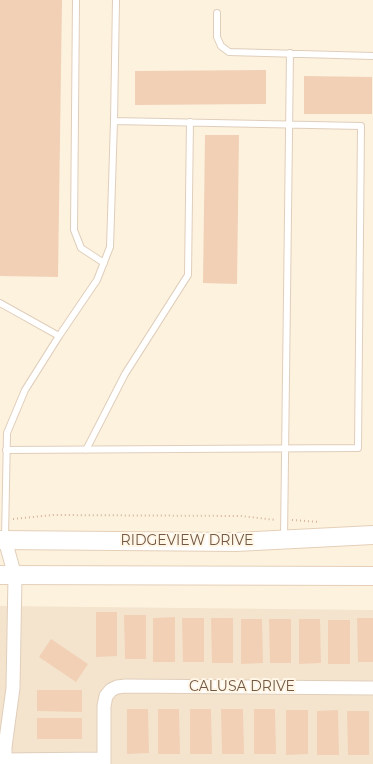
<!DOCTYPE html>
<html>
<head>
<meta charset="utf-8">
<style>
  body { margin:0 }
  canvas { display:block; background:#fcf2de }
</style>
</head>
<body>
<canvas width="373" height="764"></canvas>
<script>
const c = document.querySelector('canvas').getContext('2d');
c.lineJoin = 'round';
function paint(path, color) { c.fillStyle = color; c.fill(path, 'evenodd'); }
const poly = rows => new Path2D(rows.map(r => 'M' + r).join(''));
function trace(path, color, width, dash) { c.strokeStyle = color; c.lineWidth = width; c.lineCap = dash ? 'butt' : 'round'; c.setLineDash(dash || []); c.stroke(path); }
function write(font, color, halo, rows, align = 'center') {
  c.font = font + ' Montserrat,sans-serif'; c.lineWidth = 4; c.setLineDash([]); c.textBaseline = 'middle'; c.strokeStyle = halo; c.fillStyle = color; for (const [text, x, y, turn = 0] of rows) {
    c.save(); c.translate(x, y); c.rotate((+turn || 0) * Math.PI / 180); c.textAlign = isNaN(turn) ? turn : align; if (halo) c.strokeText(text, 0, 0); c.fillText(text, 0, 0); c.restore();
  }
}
paint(poly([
  [0,606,373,610,373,764,0,764]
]), '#f4e4cd');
paint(poly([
  [0,0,62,0,58,277,0,276],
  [266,70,266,104,135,105,135,71],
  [304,76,372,77,372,114,304,114],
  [205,135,239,135,237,284,203,283],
  [96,612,117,612,117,656,96,657],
  [124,615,146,615,146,659,125,659],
  [175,617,175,662,153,662,153,618],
  [182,618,204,618,204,662,183,662],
  [211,618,233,618,233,663,212,663],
  [357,618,373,618,373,662,358,662],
  [241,619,262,619,263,663,241,664],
  [269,619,291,619,291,663,270,663],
  [299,619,320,619,321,663,299,664],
  [328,620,350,620,350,664,328,664],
  [51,639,88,664,76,682,39,657],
  [37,690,82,690,82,712,37,711],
  [127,709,148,709,149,753,127,754],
  [158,709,179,709,180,754,158,754],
  [190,709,211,709,212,754,190,754],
  [221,709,243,709,244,754,222,754],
  [254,709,275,709,276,754,254,754],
  [286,710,308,710,308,754,286,755],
  [338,710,339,755,317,755,317,711],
  [347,711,369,711,369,755,348,755],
  [37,718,82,718,82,739,37,739]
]), '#f2d0b6');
const service = poly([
  [76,0,74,230,81,248,104,263],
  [217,13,217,37,221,46,229,52,373,56],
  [114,121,116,0],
  [0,303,59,336],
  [86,450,125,374,188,275,190,122],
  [5,538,7,433,25,390,59,336,97,280,110,247,114,121,361,126,358,448,6,450],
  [284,538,290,53]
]);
const minor = poly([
  [0,760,104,759],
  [5,764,5,747,13,688,15,576,5,540],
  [104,764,104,706,106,696,111,690,117,687,126,686,373,688]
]);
const secondary = poly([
  [0,540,236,542,373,535],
  [0,575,373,576]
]);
trace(service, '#e0cebb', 8);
trace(minor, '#e0cebb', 15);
trace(secondary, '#e5cfb8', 20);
trace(poly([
  [13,519,53,515,241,516,276,520],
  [292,520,320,522]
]), '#d6b399', 2, [1, 3]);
trace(service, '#fff', 6);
trace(minor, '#fff', 13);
trace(secondary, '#fff', 18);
write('14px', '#735846', '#fff6e5', [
  ["RIDGEVIEW DRIVE",187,541],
  ["CALUSA DRIVE",242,687]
]);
</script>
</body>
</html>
